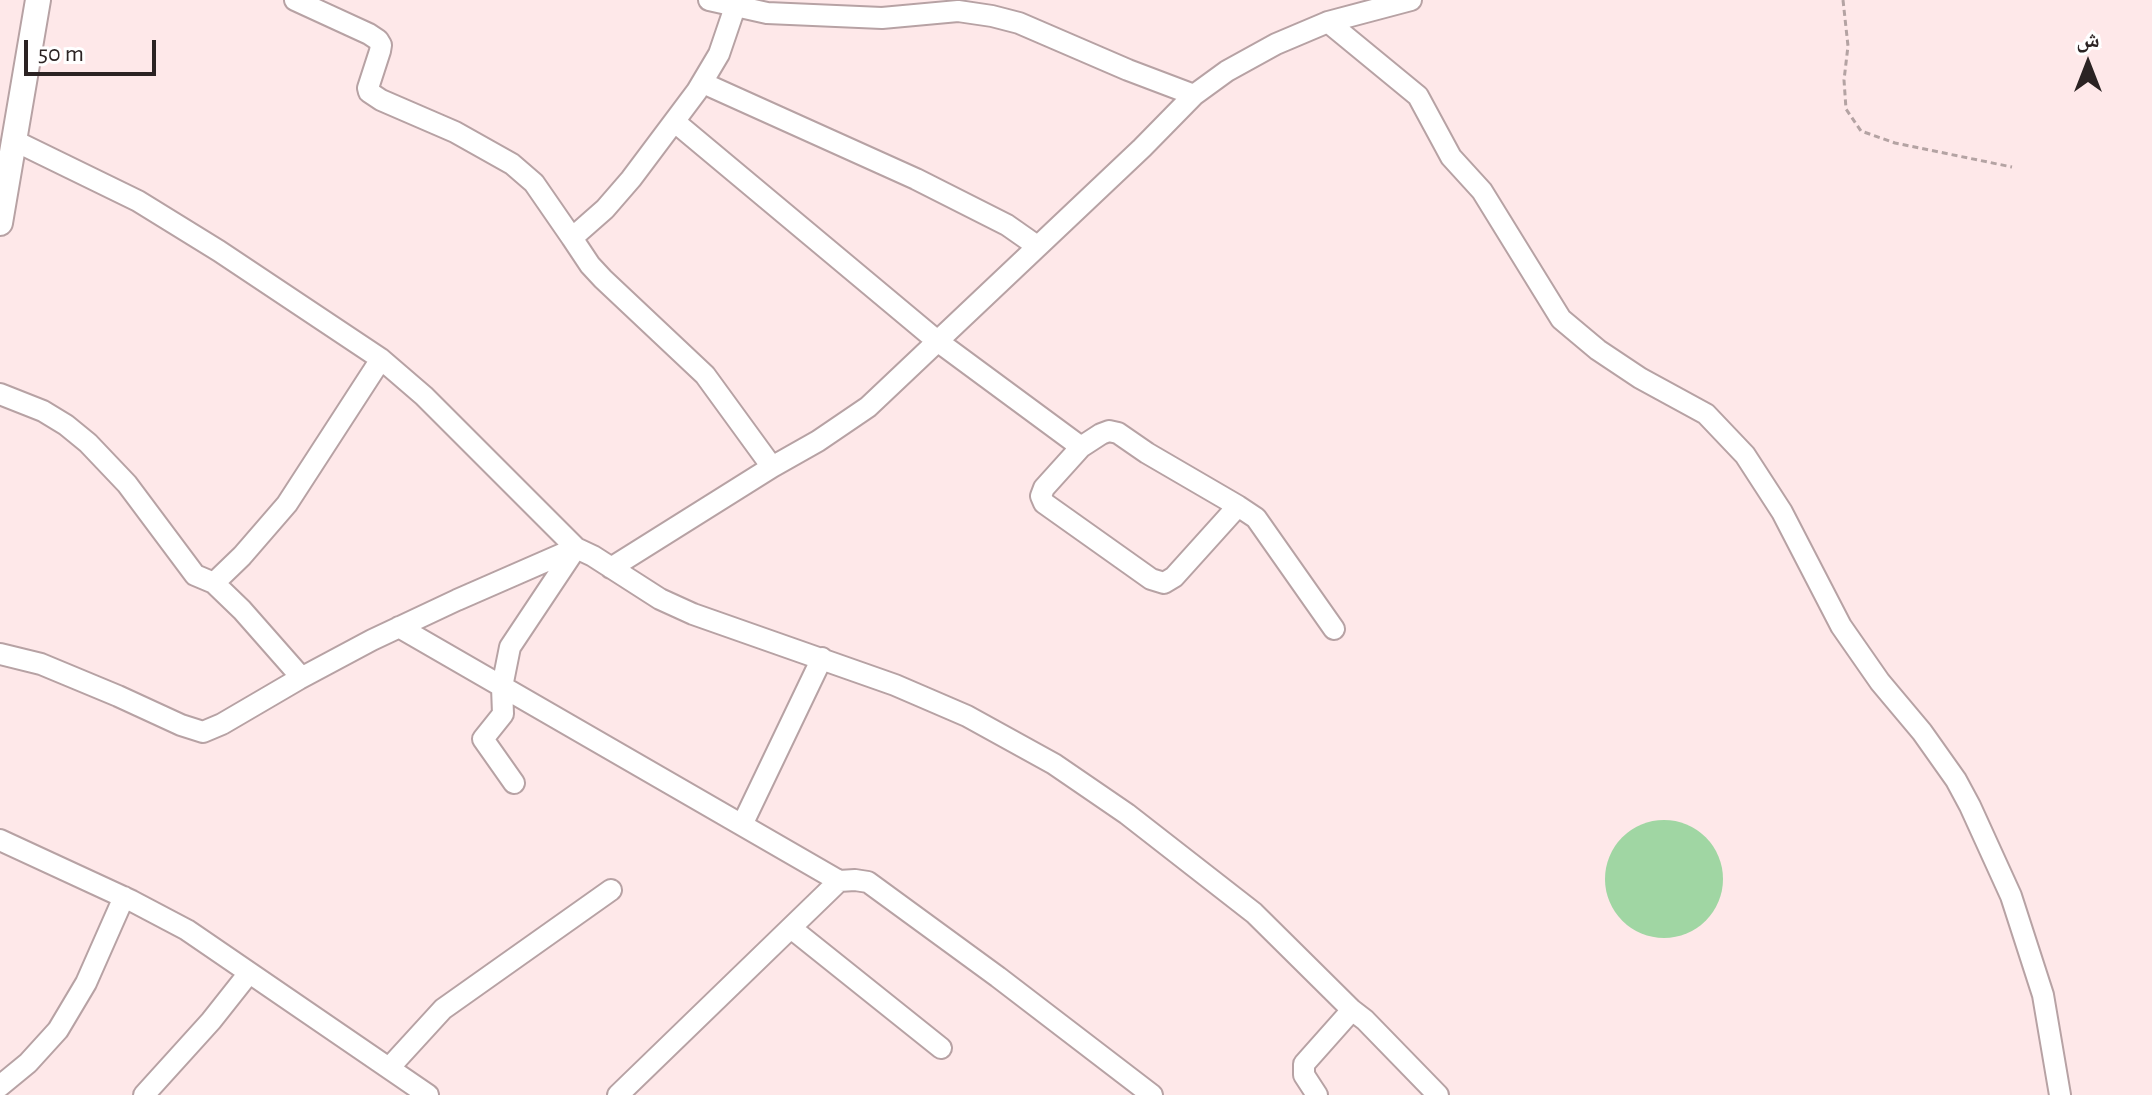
<!DOCTYPE html>
<html>
<head>
<meta charset="utf-8">
<style>
  body { margin:0 }
  #map { position:relative; width:2152px; height:1095px; overflow:hidden; background:#fee8e9; font-family:"Alegreya Sans","Noto Naskh Arabic",sans-serif }
  canvas { display:block }
  .north { position:absolute; left:2048px; top:24px; width:80px; height:80px; -webkit-text-stroke:6px #fff; paint-order:stroke; rotate:0deg; font-size:22px; font-weight:700; line-height:32px; text-align:center; color:#2b2323 }
  .north::after { content:''; display:block; margin:auto; width:28px; height:36px; background:#2b2323; clip-path:polygon(50% 0,100% 100%,50% 72%,0 100%) }
  .scale { position:absolute; left:24px; top:40px; width:132px; height:36px; box-sizing:border-box; border:4px solid #2b2323; border-top:0; padding-left:10px; font-size:24px; line-height:28px; white-space:nowrap; color:#2b2323; -webkit-text-stroke:6px #fff; paint-order:stroke }
</style>
</head>
<body>
<div id="map">
<canvas width="2152" height="1095"></canvas>
<div class="north">ش</div>
<div class="scale">50 m</div>
</div>
<script>
const c = document.querySelector('canvas').getContext('2d');
c.lineJoin = 'round';
function paint(path, color) { c.fillStyle = color; c.fill(path, 'evenodd'); }
const poly = rows => new Path2D(rows.map(r => 'M' + r).join(''));
function trace(path, color, width, dash) { c.strokeStyle = color; c.lineWidth = width; c.lineCap = dash ? 'butt' : 'round'; c.setLineDash(dash || []); c.stroke(path); }
paint(poly([
  '1605 879a59 59 0 1 1 118 0a59 59 0 1 1-118 0Z'
]), '#a0d6a3');
const minor = poly([
  [295,0,369,34,378,40,381,45,380,51,368,88,369,92,381,100,455,132,512,164,534,183,572,238,605,209,631,179,697,91,719,54,735,7],
  [709,0,767,13,882,18,958,11,992,16,1019,23,1128,70,1194,95,1227,71,1276,44,1328,22,1411,0],
  [1328,22,1418,96,1451,157,1482,191,1561,319,1598,350,1640,378,1706,414,1745,455,1782,512,1841,626,1880,682,1922,732,1956,780,1970,806,2011,896,2043,995,2060,1095],
  [703,83,916,179,1007,225,1037,246],
  [675,122,936,340,1081,447],
  [13,140,138,201,219,251,381,359,424,396,576,548,593,556,660,599,693,614,895,685,967,716,1054,764,1127,814,1254,913,1352,1010,1365,1020,1438,1095],
  [572,238,590,265,603,279,705,375,772,467],
  [0,394,43,411,66,425,88,443,127,484,195,575,214,583,242,556,287,504,381,359],
  [1238,506,1174,577,1164,583,1151,579,1044,503,1041,496,1044,488,1081,447,1101,434,1109,431,1118,433,1147,453,1238,506,1256,518,1334,629],
  [611,568,772,467,818,441,868,407,1142,148,1194,95],
  [214,583,242,610,301,677],
  [399,627,839,881,618,1095],
  [0,654,41,664,118,696,181,725,203,732,222,724,299,679,372,640,457,600,576,548],
  [514,783,483,739,503,714,502,687,510,647,576,548],
  [742,825,822,658],
  [0,840,132,901,187,930,428,1095],
  [839,881,855,880,868,882,998,977,1152,1095],
  [791,928,941,1048],
  [389,1068,443,1009,611,890],
  [0,1086,28,1063,58,1030,86,983,124,897],
  [144,1095,211,1021,249,973],
  [1317,1095,1304,1075,1304,1064,1352,1010]
]);
const tertiary = poly([
  [0,223,38,0]
]);
trace(minor, '#b7a2a4', 24);
trace(tertiary, '#b7a2a4', 28);
trace(poly([
  [1843,0,1848,46,1844,80,1846,109,1861,131,1895,143,2012,167]
]), '#b4a3a3', 3, [6, 4]);
trace(minor, '#fff', 20);
trace(tertiary, '#fff', 24);
</script>
</body>
</html>
